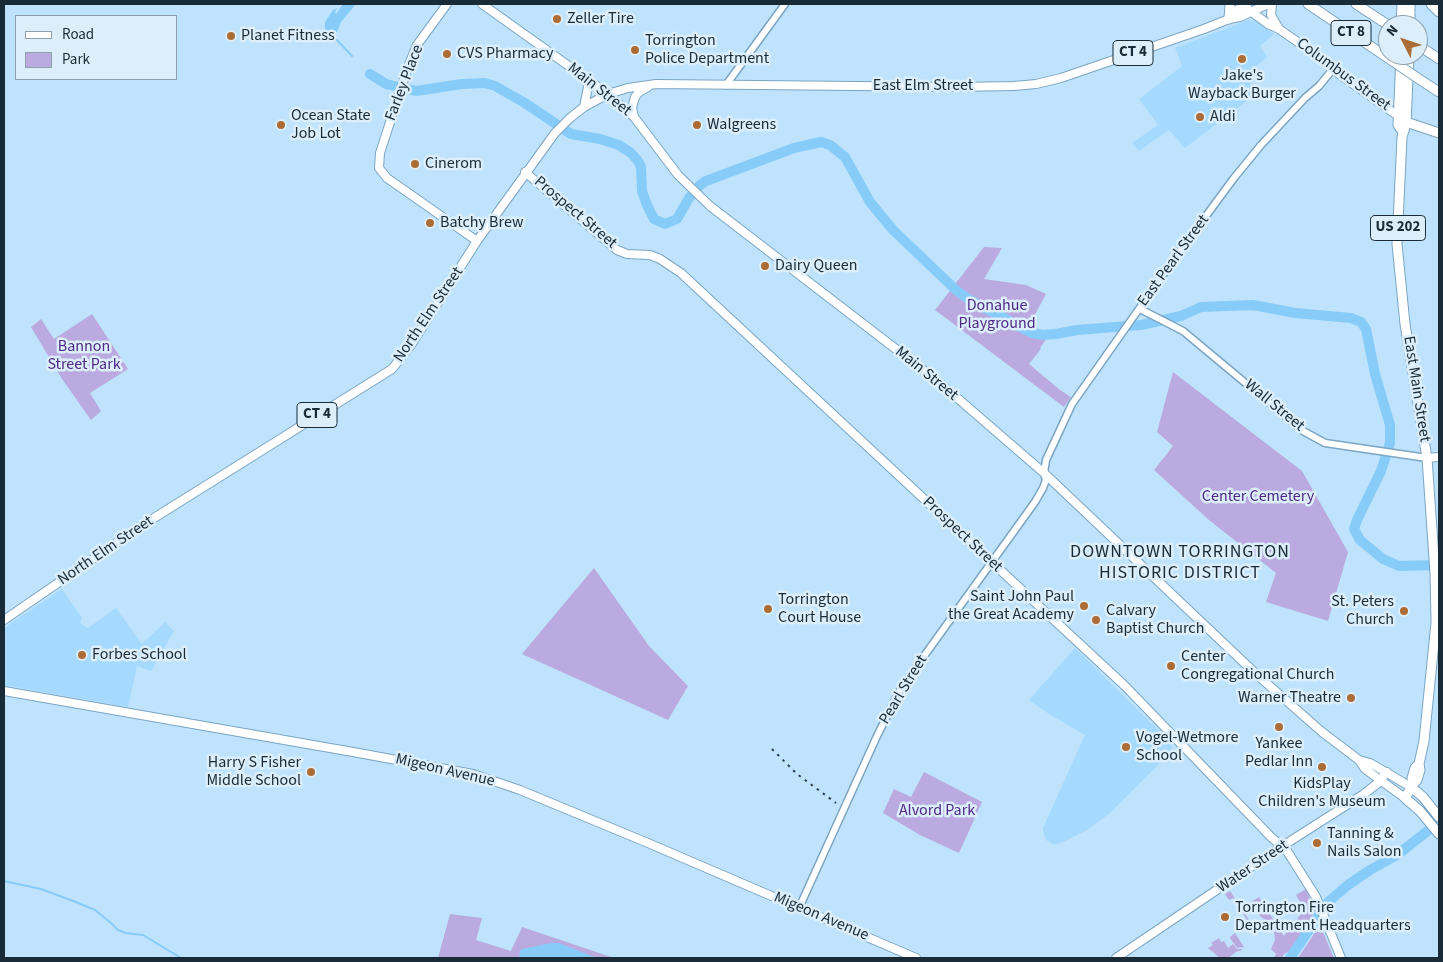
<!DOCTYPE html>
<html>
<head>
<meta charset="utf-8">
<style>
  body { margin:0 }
  #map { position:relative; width:1443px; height:962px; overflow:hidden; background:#bfe3fc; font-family:"Source Sans 3",sans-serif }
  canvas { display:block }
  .frame { position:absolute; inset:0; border:5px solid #192b36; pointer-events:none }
  .legend { position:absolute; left:15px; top:15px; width:162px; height:65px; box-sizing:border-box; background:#dceefa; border:1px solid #8ea0ac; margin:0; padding:6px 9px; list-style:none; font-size:15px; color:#192b36 }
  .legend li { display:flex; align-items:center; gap:10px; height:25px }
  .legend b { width:25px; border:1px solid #8ea0ac }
  .north { position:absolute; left:1378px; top:15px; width:50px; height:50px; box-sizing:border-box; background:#dceefa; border:1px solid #8ea0ac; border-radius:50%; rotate:311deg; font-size:14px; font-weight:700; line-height:20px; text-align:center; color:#192b36 }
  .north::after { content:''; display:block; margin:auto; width:18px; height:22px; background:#ac6c35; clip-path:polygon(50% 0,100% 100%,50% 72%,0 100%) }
</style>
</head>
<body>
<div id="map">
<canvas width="1443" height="962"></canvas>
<div class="frame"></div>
<ul class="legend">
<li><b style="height:6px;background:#fff"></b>Road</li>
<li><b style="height:14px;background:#baaadf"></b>Park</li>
</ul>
<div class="north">N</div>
</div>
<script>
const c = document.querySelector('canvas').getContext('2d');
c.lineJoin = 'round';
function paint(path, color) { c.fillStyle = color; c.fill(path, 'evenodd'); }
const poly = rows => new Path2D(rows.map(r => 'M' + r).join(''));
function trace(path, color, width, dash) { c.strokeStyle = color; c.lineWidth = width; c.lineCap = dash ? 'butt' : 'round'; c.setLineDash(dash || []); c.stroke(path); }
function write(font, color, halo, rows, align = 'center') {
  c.font = font + ' "Source Sans 3",sans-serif'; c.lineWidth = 5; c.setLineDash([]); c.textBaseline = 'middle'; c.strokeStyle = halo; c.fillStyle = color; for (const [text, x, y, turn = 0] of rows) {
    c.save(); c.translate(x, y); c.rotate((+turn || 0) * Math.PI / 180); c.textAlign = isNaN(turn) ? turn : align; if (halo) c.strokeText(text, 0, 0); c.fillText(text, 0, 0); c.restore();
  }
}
paint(poly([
  [1248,20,1256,21,1274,34,1260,46,1267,57,1246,75,1257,93,1185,148,1169,130,1139,151,1132,143,1158,125,1139,99,1182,66,1175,48],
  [62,589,82,618,80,623,88,628,116,608,142,644,165,622,174,631,151,671,137,666,128,707,4,685,4,628],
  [1075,648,1171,742,1172,748,1165,758,1109,814,1087,830,1065,841,1054,845,1046,840,1043,831,1043,828,1085,735,1049,714,1029,700]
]), '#a5dafe');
paint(poly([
  [984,247,1002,248,984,279,1026,285,1046,294,1031,322,1047,338,1040,348,1041,349,1029,364,1060,390,1071,397,1064,407,935,310],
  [92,314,128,369,90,393,101,411,91,420,62,379,31,327,41,319,54,339],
  [1173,372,1302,471,1348,552,1328,621,1266,602,1276,573,1209,520,1154,470,1173,446,1157,432],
  [594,568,649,646,688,686,668,720,522,654],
  [924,772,982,802,959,853,920,835,883,813,894,789,911,797],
  [1306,889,1315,911,1293,949,1284,954,1282,958,1274,958,1276,954,1271,949,1275,940,1274,927,1246,905,1259,897,1284,936,1304,910,1296,895],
  [1230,891,1251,923,1247,927,1244,923,1247,920,1233,898,1229,900,1225,894],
  [450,914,482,918,476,940,511,951,522,927,614,958,438,958],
  [1320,925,1334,958,1298,958],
  [1235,933,1244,947,1237,948,1230,938,1230,937],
  [1219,938,1221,942,1224,941,1228,948,1233,944,1237,949,1242,949,1242,950,1236,952,1228,958,1220,958,1208,948,1213,945,1211,943]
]), '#baaadf');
paint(poly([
  [343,4,356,4,341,22,337,32,328,38,325,33,325,22,333,10,337,8,335,13,336,14],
  [551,943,559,943,597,958,519,958,520,951,522,949]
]), '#87ccf9');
trace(poly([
  [332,35,352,56],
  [4,881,41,889,76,902,95,910,111,923,118,930,126,933,143,935,181,958]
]), '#87ccf9', 2);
trace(poly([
  [370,74,386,84,416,91,462,84,485,83,495,86,525,103,571,134,600,139,619,145,631,153,638,161,641,167,642,191,647,205,654,219,665,224,677,219,689,198,700,185,706,181,794,148,821,142,830,145,845,157,870,202,893,230,957,291,970,300,1032,333,1043,335,1056,334,1077,330,1141,325,1181,316,1201,307,1253,305,1295,313,1351,318,1361,322,1366,329,1375,374,1390,425,1390,443,1381,471,1357,520,1354,529,1360,540,1383,559,1399,566,1439,565],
  [1290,958,1328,902,1348,885,1370,870,1397,855,1439,822]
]), '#87ccf9', 10);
const minor = poly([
  [726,85,785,4],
  [1140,309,1183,331,1303,431,1325,443,1427,458],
  [799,908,877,736,899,692,914,670,1035,502,1043,488,1046,480,1044,473,1046,460,1072,404,1172,262,1234,178,1261,145,1305,98,1319,86,1333,69]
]);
const major = poly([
  [447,4,417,45,408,67,380,153,379,168,387,178,477,241],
  [482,4,608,94,634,117,678,175,710,206,940,383,1044,473,1255,673,1322,732,1359,760,1370,763,1411,787],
  [1272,4,1271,15,1279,29],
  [1249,10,1268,24,1279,29,1325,61,1339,74,1401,118],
  [1229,19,1235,11,1247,4],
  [584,107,588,87,587,80],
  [634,117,632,108,635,97,639,92,648,87],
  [525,172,617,250,627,254,650,255,660,259,681,273,1125,686,1271,837,1287,851,1316,897,1341,958],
  [1427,458,1439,457],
  [4,620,138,528,392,369,411,345,477,241,555,133,570,118,584,107,608,94,628,88,656,84,956,87,1014,86,1036,84,1061,78,1204,29,1229,19,1240,17,1268,4],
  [4,691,353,752,473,774,520,790,648,843,916,958],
  [1359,760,1365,769,1405,798],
  [1116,958,1270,854,1364,794,1378,783,1387,772]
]);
const highway = poly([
  [1242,4,1244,6],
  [1308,4,1394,62],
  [1356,4,1388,25],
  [1431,4,1439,12],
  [1229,19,1230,4],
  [1401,25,1402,4],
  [1410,25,1410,4],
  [1418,45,1439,59],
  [1401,55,1398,125,1403,132],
  [1409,55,1406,124,1402,137,1397,244,1405,324,1427,458,1435,573,1436,623,1424,741,1419,764,1420,770,1417,780,1413,784],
  [1416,77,1439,92],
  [1406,122,1439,133],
  [1419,764,1415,768,1412,778,1413,784,1405,798,1420,811,1439,834],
  [1411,787,1423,797,1439,817]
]);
trace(minor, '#7aa5c3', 9);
trace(major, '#7aa5c3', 10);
trace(highway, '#7aa5c3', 11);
trace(minor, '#fff', 6);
trace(major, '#fff', 8);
trace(highway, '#fff', 9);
trace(poly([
  [772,749,797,774,836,803]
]), '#2c404c', 2, [2.5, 5]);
const highwayBridge = poly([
  [1394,62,1416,77]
]);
trace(highwayBridge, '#7aa5c3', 11, []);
trace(highwayBridge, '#fff', 9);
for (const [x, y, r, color] of [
  [557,19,5,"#ac6c35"],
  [231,36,5,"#ac6c35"],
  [635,50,5,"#ac6c35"],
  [447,54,5,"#ac6c35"],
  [1242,59,5,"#ac6c35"],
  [1200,117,5,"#ac6c35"],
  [281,125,5,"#ac6c35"],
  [697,125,5,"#ac6c35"],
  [415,164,5,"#ac6c35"],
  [430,223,5,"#ac6c35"],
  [765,266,5,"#ac6c35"],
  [1084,606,5,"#ac6c35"],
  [768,609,5,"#ac6c35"],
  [1404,611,5,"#ac6c35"],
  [1096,620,5,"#ac6c35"],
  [82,655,5,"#ac6c35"],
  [1171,666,5,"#ac6c35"],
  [1351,698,5,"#ac6c35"],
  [1279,727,5,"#ac6c35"],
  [1126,747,5,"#ac6c35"],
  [1322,767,5,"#ac6c35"],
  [311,772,5,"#ac6c35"],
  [1317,843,5,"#ac6c35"],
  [1225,917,5,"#ac6c35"]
]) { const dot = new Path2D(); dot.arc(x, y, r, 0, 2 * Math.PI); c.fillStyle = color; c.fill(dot); trace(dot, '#dceefa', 2); }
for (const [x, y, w] of [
  [1351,33,40],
  [1133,53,40],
  [1398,228,55],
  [317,415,40]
]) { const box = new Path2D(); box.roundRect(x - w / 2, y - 12.5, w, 25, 4); c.fillStyle = '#dceefa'; c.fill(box); trace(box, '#192b36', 1); }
write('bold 15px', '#192b36', null, [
  ["CT 8",1351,33],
  ["CT 4",1133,53],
  ["US 202",1398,228],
  ["CT 4",317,415]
]);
write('16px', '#192b36', '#dceefa', [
  ["Zeller Tire",567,19],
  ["Planet Fitness",241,36],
  ["Torrington",645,41],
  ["Police Department",645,59],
  ["CVS Pharmacy",457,54],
  ["Jake's",1242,76,"center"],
  ["Wayback Burger",1242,94,"center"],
  ["Ocean State",291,116],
  ["Job Lot",291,134],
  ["Aldi",1210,117],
  ["Walgreens",707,125],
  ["Cinerom",425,164],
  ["Batchy Brew",440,223],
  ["Dairy Queen",775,266],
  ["Saint John Paul",1074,597,"right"],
  ["the Great Academy",1074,615,"right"],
  ["Torrington",778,600],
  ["Court House",778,618],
  ["St. Peters",1394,602,"right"],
  ["Church",1394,620,"right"],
  ["Calvary",1106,611],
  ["Baptist Church",1106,629],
  ["Forbes School",92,655],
  ["Center",1181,657],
  ["Congregational Church",1181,675],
  ["Warner Theatre",1341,698,"right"],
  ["Vogel-Wetmore",1136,738],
  ["School",1136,756],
  ["Yankee",1279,744,"center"],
  ["Pedlar Inn",1279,762,"center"],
  ["Harry S Fisher",301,763,"right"],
  ["Middle School",301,781,"right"],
  ["KidsPlay",1322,784,"center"],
  ["Children's Museum",1322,802,"center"],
  ["Tanning &",1327,834],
  ["Nails Salon",1327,852],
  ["Torrington Fire",1235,908],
  ["Department Headquarters",1235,926]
], 'left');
write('16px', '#192b36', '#dceefa', [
  ["Columbus Street",1343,75,36],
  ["Farley Place",405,83,-69],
  ["East Elm Street",923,86],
  ["Main Street",599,90,38],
  ["Prospect Street",575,213,40],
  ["East Pearl Street",1174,261,-54],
  ["North Elm Street",429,315,-56],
  ["Main Street",926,374,39],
  ["East Main Street",1416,389,81],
  ["Wall Street",1274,406,39],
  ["Prospect Street",962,535,43],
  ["North Elm Street",106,551,-34],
  ["Pearl Street",904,690,-59],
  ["Migeon Avenue",445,771,13],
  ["Water Street",1253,867,-34],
  ["Migeon Avenue",821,917,23]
]);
write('16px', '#502986', '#dceefa', [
  ["Donahue",997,306],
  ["Playground",997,324],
  ["Bannon",84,347],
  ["Street Park",84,365],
  ["Center Cemetery",1258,497],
  ["Alvord Park",937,811]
]);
c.letterSpacing = '1px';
write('18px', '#192b36', '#dceefa', [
  ["DOWNTOWN TORRINGTON",1180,553],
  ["HISTORIC DISTRICT",1180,574]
]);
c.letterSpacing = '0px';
</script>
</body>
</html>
